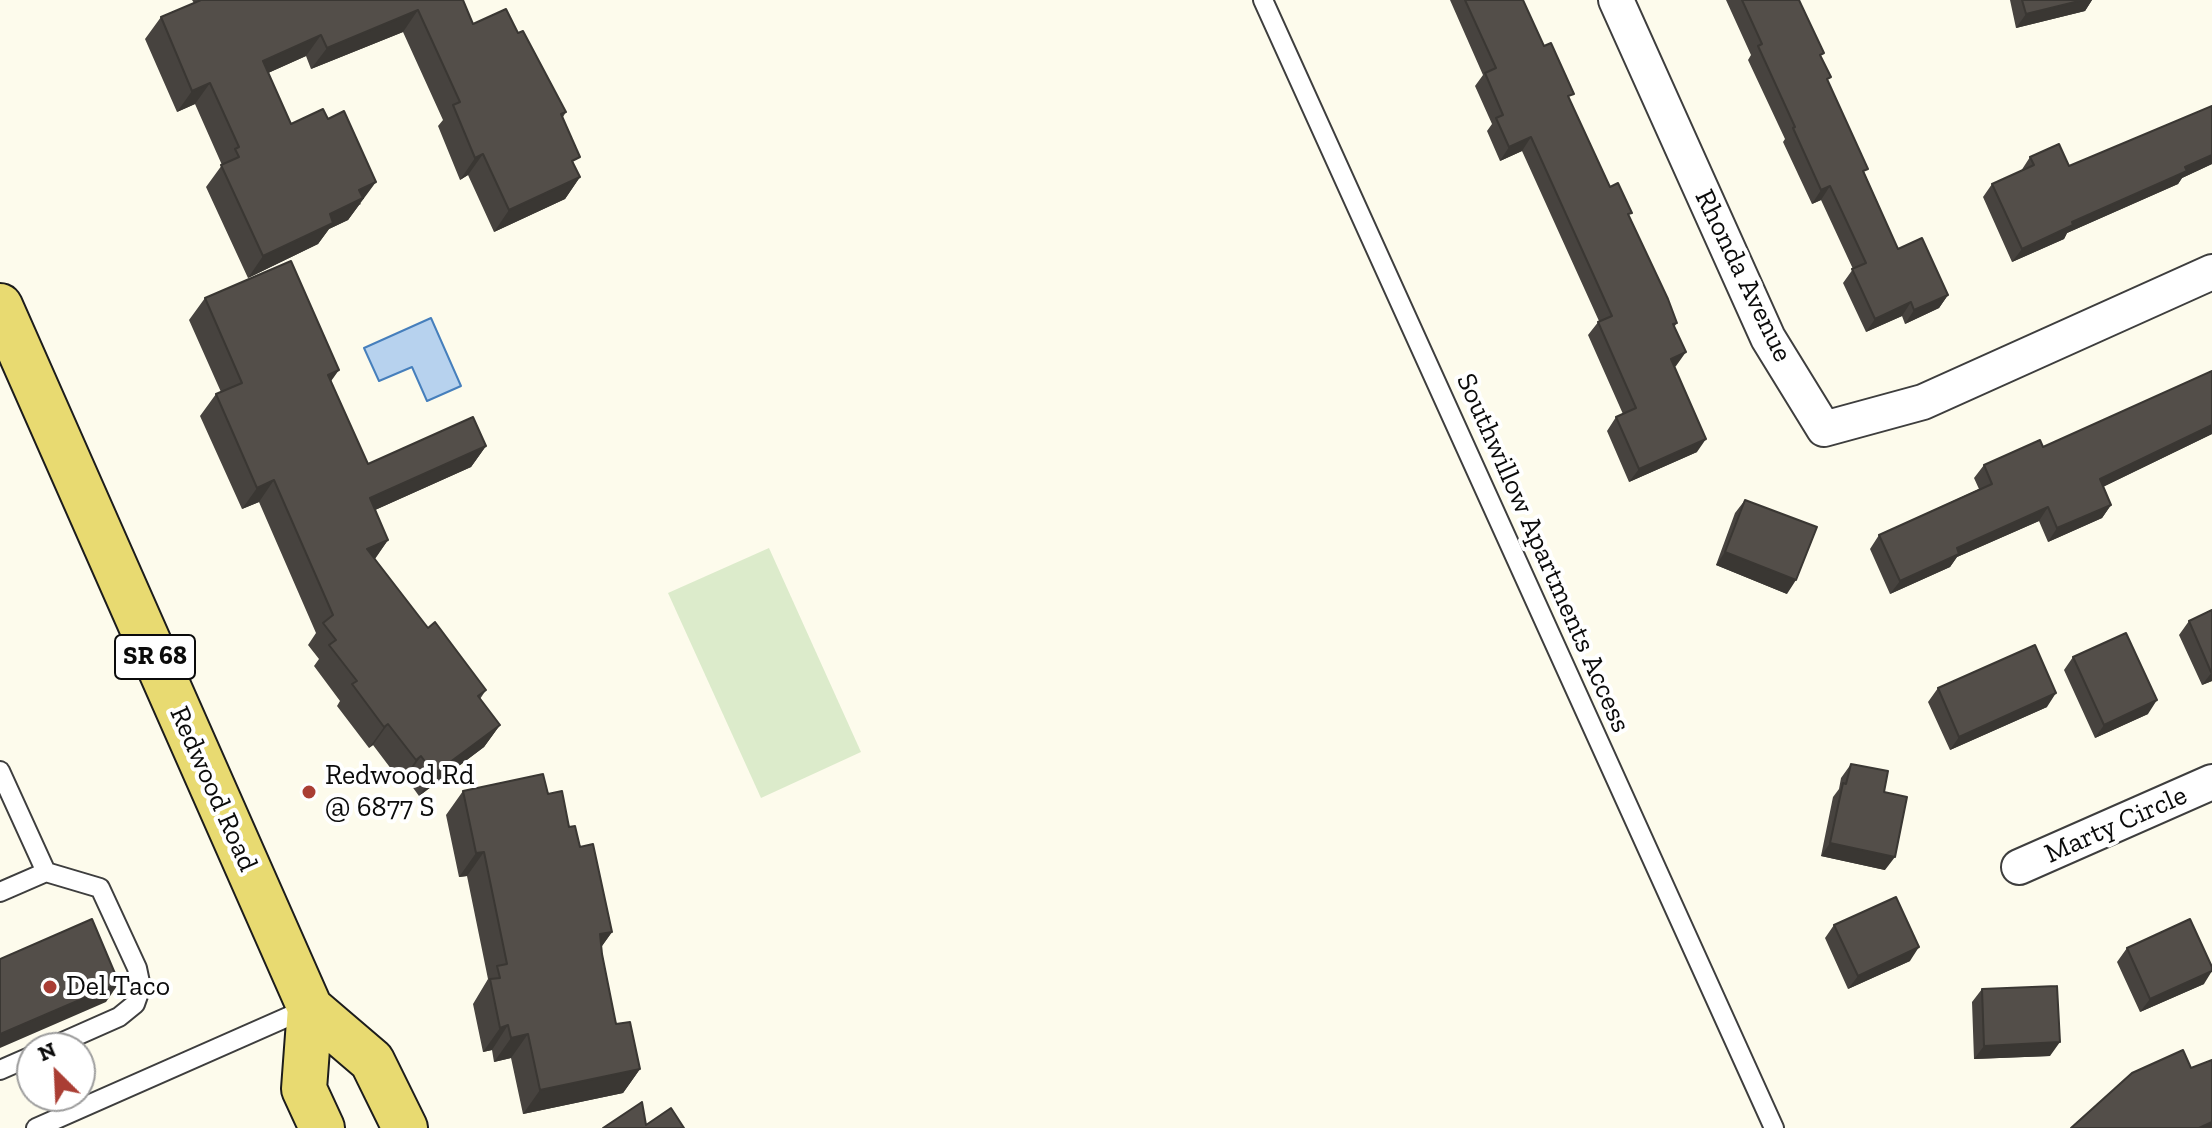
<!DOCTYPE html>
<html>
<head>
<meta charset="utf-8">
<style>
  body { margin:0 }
  #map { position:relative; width:2212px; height:1128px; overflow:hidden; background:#fdfbec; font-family:"Zilla Slab",serif }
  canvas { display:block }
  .north { position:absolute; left:16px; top:1032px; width:80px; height:80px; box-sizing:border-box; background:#fff; border:2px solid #9d9d9d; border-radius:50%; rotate:336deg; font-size:22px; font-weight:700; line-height:32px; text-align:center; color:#0b0b0b }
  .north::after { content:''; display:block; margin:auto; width:28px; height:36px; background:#aa3e34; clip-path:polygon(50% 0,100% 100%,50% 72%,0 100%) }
</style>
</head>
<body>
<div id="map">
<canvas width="2212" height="1128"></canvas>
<div class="north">N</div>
</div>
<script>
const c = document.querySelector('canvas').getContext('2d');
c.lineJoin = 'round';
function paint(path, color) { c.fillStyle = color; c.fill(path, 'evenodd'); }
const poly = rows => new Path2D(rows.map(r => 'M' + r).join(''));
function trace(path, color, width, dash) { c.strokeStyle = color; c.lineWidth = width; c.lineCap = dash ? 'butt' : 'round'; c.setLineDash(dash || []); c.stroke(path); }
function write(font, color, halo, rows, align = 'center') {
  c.font = font + ' "Zilla Slab",serif'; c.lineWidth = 8; c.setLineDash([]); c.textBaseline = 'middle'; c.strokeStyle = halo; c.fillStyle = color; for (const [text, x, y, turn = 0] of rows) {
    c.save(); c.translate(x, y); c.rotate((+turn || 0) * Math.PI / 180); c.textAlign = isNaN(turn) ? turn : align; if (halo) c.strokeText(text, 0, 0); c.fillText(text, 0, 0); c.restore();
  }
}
paint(poly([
  [769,548,861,752,761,798,668,593]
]), '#dcebcb');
const water = poly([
  [431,318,461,386,427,401,412,367,379,381,364,348,431,318]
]);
paint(water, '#b7d2ee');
trace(water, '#467fbc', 2);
const lane = poly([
  [1263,0,1774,1128],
  [0,771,46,872],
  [0,892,46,872,100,888,137,968,141,987,135,1004,119,1017,49,1048],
  [0,1070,32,1056],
  [36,1128,308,1008]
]);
const street = poly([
  [1616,0,1768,338,1824,429,1923,402,2212,272],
  [2019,867,2212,782]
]);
const primary = poly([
  [0,306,310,1008,372,1061,405,1128],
  [310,1008,304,1089,322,1128]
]);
trace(lane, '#3e3e3e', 22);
trace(street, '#3e3e3e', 38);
trace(primary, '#1c1c1c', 48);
trace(lane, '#fff', 18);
trace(street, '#fff', 34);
trace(primary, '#e8da71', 44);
paint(poly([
  [192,0,463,0,473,24,518,33,566,112,563,117,574,165,580,177,565,199,494,232,468,175,460,180,438,126,443,120,403,32,311,69,306,56,268,73,291,124,361,204,359,205,348,220,329,229,318,244,248,278,206,187,222,165,195,104,177,112,145,39,161,17,194,3],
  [1450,0,1523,0,1610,187,1629,216,1677,323,1674,327,1676,366,1674,367,1697,452,1629,482,1607,431,1616,417,1623,414,1588,335,1599,321,1522,151,1500,161,1487,131,1492,124,1475,86,1483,75],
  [1726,0,1799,0,1821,57,1828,82,1865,174,1898,249,1948,295,1939,308,1905,324,1902,316,1866,332,1843,283,1853,269,1821,200,1812,204,1783,142,1785,139,1748,60,1751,55],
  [2010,0,2092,0,2085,11,2016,28],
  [2212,106,2212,164,2182,178,2178,184,2067,233,2064,239,2012,262,1983,197,1992,184,2021,171,2030,157,2069,166],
  [205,298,331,381,368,464,486,446,471,467,375,510,388,540,375,559,428,628,486,690,480,699,500,725,484,747,419,796,406,778,401,782,373,745,369,748,337,706,340,701,314,666,319,659,308,645,316,633,259,502,242,509,200,416,216,394,221,392,189,320],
  [2212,371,2212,434,2103,487,2111,505,2102,518,2048,542,2039,521,1957,557,1950,567,1890,594,1870,549,1879,535,1979,489,1974,478,1984,465,2043,447],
  [1745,500,1787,594,1716,565,1735,513],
  [2212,610,2212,681,2202,685,2179,635,2189,621],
  [2073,657,2148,714,2095,738,2064,670],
  [1938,688,2047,707,1950,750,1928,702],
  [1851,764,1884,792,1885,870,1821,856,1833,797,1839,789,1841,778],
  [463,791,548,794,569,827,580,847,612,932,601,947,616,1024,640,1069,623,1093,523,1114,511,1058,494,1062,492,1050,483,1052,473,1004,488,979,467,876,459,877,446,815],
  [1834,925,1910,961,1848,989,1825,938],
  [2127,948,2204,984,2140,1012,2117,962],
  [1982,989,2050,1056,1974,1059,1972,1002]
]), '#47433f');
paint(poly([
  [2083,0,2092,0,2085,11,2016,28,2026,14],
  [418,10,403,32,311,69,327,48],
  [321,35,306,56,248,82,263,61],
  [210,83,195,104,177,112,192,91],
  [1531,137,1522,151,1500,161,1509,147],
  [483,154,468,175,460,180,475,158],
  [2212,155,2212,164,2182,178,2178,184,2067,233,2064,239,2012,262,2022,249,2072,222],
  [580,177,565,199,494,232,509,210],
  [376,182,348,220,329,229,318,244,248,278,263,256,330,214,359,190],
  [1830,186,1821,200,1812,204,1821,190],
  [1948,295,1939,308,1905,324,1914,310],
  [1911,302,1902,316,1866,332,1875,319],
  [1686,352,1676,366,1661,372,1671,359],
  [339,370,324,391,328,375],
  [2212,425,2212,434,2090,493,2100,479],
  [1706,439,1697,452,1629,482,1639,469],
  [486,446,471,467,355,519,370,498],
  [274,480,259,502,242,509,257,488],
  [2111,505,2102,518,2048,542,2057,528],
  [2048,507,2039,521,1957,557,1950,567,1890,594,1900,581,1957,548],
  [388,540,373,561,367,549],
  [1725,552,1796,580,1787,594,1716,565],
  [2212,672,2212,681,2202,685],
  [2056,693,2047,707,1950,750,1959,737],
  [2157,700,2148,714,2095,738,2104,725],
  [388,724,373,745,369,748,384,727],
  [500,725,484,747,419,796,434,774],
  [421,756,406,778,401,782,416,760],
  [1830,843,1895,857,1885,870,1821,856],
  [484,852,467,876,459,877,476,853],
  [612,932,595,956,600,934],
  [1919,947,1910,961,1848,989,1858,976],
  [2212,971,2204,984,2140,1012,2150,999],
  [119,983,106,1002,0,1048,0,1034],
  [508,1025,492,1050,483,1052,500,1028],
  [528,1034,511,1058,494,1062,511,1038],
  [2060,1042,2050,1056,1974,1059,1984,1046],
  [640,1069,623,1093,523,1114,540,1090],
  [2212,1122,2212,1128,2199,1128]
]), '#3a3733');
const building = poly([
  [201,0,463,0,473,24,506,9,518,33,523,31,566,112,561,114,580,157,572,161,580,177,509,210,483,154,475,158,453,105,460,102,418,10,327,48,321,35,263,61,291,124,323,109,328,119,344,111,376,182,359,190,363,198,330,214,333,223,263,256,221,165,239,157,235,149,239,147,210,83,192,91,161,17,201,0],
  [1465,0,1523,0,1544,46,1551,43,1574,94,1568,96,1610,187,1618,183,1632,213,1628,214,1668,299,1677,323,1673,324,1686,352,1671,359,1706,439,1639,469,1616,417,1636,408,1598,322,1612,316,1531,137,1509,147,1496,118,1503,115,1485,73,1496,68,1465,0],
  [1742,0,1799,0,1824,53,1820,55,1831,77,1827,79,1868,169,1863,171,1898,249,1922,238,1948,295,1914,310,1911,302,1875,319,1852,269,1866,263,1830,186,1821,190,1793,128,1795,127,1758,46,1762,44,1742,0],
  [2022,0,2083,0,2026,14,2022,0],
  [2212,106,2212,155,2185,167,2187,171,2072,222,2073,225,2022,249,1992,184,2034,165,2030,157,2059,144,2069,166,2212,106],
  [291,261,339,370,328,375,368,464,473,417,486,446,370,498,388,540,367,549,428,628,435,622,486,690,478,696,500,725,434,774,421,756,416,760,388,724,384,727,352,684,357,681,329,645,336,640,323,623,333,615,274,480,257,488,216,394,242,383,205,298,291,261],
  [2212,371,2212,425,2100,479,2111,505,2057,528,2048,507,1957,548,1959,554,1900,581,1879,535,1992,484,1984,465,2040,440,2043,447,2212,371],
  [1745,500,1817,527,1796,580,1725,552,1745,500],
  [2212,610,2212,672,2211,672,2189,621,2212,610],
  [2126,633,2157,700,2104,725,2073,657,2126,633],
  [2035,645,2056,693,1959,737,1938,688,2035,645],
  [1851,764,1888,771,1884,792,1907,797,1895,857,1830,843,1843,783,1846,784,1851,764],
  [543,774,548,794,562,791,569,827,575,826,580,847,593,844,612,932,600,934,602,954,616,1024,630,1022,640,1069,540,1090,528,1034,511,1038,508,1025,500,1028,490,979,500,978,497,966,507,964,484,852,476,853,463,791,543,774],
  [1896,897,1919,947,1858,976,1834,925,1896,897],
  [92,919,119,983,0,1034,0,959,92,919],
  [2190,919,2212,967,2212,971,2150,999,2127,948,2190,919],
  [2057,986,2060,1042,1984,1046,1982,989,2057,986],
  [2183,1050,2191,1068,2212,1060,2212,1122,2199,1128,2071,1128,2132,1073,2183,1050],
  [642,1102,646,1125,671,1108,684,1128,603,1128,642,1102]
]);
paint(building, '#534e49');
trace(building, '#3a3733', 2);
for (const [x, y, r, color] of [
  [309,792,8,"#aa3e34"],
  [50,987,8,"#aa3e34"]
]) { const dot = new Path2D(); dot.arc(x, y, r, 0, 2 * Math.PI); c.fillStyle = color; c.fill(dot); trace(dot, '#fff', 3); }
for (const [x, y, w] of [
  [155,657,80]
]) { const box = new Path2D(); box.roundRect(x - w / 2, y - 22, w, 44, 6); c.fillStyle = '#fff'; c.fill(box); trace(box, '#0b0b0b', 2); }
write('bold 26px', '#0b0b0b', null, [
  ["SR 68",155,657]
]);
write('28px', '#0b0b0b', '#fff', [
  ["Rhonda Avenue",1743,276,64],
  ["Southwillow Apartments Access",1543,553,66],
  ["Redwood Road",213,789,66],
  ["Marty Circle",2116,825,-24]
]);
write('28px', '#0b0b0b', '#fff', [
  ["Redwood Rd",325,776],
  ["@ 6877 S",325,808],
  ["Del Taco",66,987]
], 'left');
</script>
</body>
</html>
